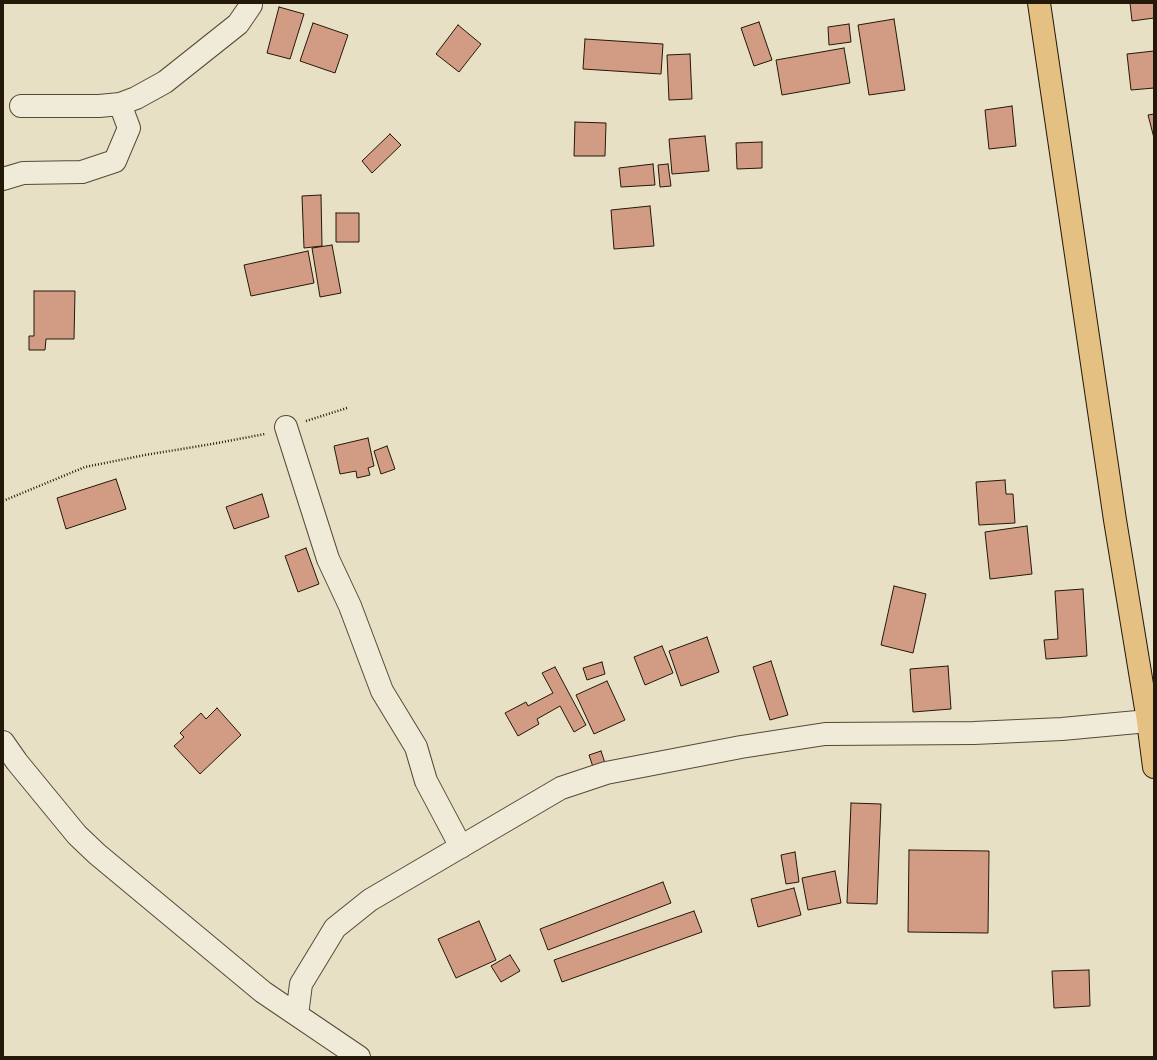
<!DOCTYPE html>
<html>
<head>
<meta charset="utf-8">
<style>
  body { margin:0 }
  #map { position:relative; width:1157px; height:1060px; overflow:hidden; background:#e8e0c5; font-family:"IM FELL Double Pica",serif }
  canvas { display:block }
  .frame { position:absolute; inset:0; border:4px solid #241808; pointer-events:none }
</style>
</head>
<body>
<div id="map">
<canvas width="1157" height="1060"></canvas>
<div class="frame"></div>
</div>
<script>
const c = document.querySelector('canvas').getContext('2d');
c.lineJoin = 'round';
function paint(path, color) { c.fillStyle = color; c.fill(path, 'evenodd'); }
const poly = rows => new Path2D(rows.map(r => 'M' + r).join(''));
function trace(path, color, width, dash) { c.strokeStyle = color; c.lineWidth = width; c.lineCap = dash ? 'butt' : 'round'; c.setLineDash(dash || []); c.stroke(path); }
const building = poly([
  [1130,3,1154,3,1154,18,1132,21,1130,3],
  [279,7,304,14,290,59,267,53,279,7],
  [894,19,905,90,869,95,858,25,894,19],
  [759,22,772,60,754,66,741,28,759,22],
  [313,23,348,35,335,73,300,61,313,23],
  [849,24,851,42,829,45,828,27,849,24],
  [458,25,481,44,459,72,436,54,458,25],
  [585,39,663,44,661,74,583,69,585,39],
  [844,48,850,83,782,95,776,60,844,48],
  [1154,51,1154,88,1131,90,1127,54,1154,51],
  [690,54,692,99,669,100,667,55,690,54],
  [1012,106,1016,146,989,149,985,110,1012,106],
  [1154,114,1154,138,1148,115,1154,114],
  [575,122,606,123,605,156,574,156,575,122],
  [390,134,401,145,372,173,362,161,390,134],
  [705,136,709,171,672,174,669,139,705,136],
  [762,142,762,168,737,169,736,143,762,142],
  [653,164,655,185,621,187,619,168,653,164],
  [668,164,671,186,660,187,658,165,668,164],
  [321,195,322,246,304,248,302,196,321,195],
  [650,206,654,246,614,249,611,210,650,206],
  [336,213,359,213,359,242,336,242,336,213],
  [332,245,341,293,320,297,312,248,332,245],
  [308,251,314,283,251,296,244,265,308,251],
  [34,291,75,291,74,339,46,339,45,350,29,350,29,336,34,336,34,291],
  [368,438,374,466,368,468,370,475,357,478,356,471,340,474,334,446,368,438],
  [387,446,395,469,381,474,374,451,387,446],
  [116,479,126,509,66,529,57,498,116,479],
  [1005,480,1006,494,1013,494,1015,523,979,525,976,482,1005,480],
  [262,494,269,517,234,529,226,507,262,494],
  [1027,526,1032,574,990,579,985,532,1027,526],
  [306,548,319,584,298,592,285,556,306,548],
  [894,586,926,594,913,653,881,645,894,586],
  [1083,589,1087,656,1046,659,1044,640,1058,639,1055,591,1083,589],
  [707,637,719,672,681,686,669,651,707,637],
  [662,646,673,673,645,685,634,657,662,646],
  [771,661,788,715,770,720,753,667,771,661],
  [602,662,605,674,587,680,583,668,602,662],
  [948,666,951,709,913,712,910,669,948,666],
  [555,667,586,725,574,732,560,706,537,719,539,724,518,736,505,713,526,702,528,706,553,693,542,673,555,667],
  [607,681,625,720,594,734,576,695,607,681],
  [217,708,241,735,200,774,174,746,184,737,180,733,201,713,206,719,217,708],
  [601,751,606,766,594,770,589,755,601,751],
  [851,803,881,804,877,904,847,903,851,803],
  [909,850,989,851,988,933,908,932,909,850],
  [795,852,799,882,786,884,781,855,795,852],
  [835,871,841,903,808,910,802,878,835,871],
  [663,882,671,903,548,950,540,929,663,882],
  [794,888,801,915,758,927,751,899,794,888],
  [694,911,702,932,562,982,554,960,694,911],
  [479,921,496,960,456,978,438,939,479,921],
  [510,955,520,971,501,982,491,966,510,955],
  [1089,970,1090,1006,1054,1008,1052,971,1089,970]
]);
paint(building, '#d29b84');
trace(building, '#241808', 1);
const minor = poly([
  [21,106,99,106,120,104,136,98,165,82,238,24,251,5,251,3],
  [3,179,23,173,82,172,115,161,129,128,120,104],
  [286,427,328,559,350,606,382,691,416,747,426,781,461,847],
  [3,742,17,762,77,835,97,854,263,992,359,1057],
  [297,1015,301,984,335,928,370,900,561,788,606,773,741,747,825,734,974,733,1062,729,1148,721]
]);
const major = poly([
  [1039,3,1115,520,1148,721,1154,767]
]);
trace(minor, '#554a37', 24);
trace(major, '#241808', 24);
trace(poly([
  [306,421,347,408],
  [3,501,85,467,145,455,212,444,265,434]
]), '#241808', 2.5, [1, 2]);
trace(minor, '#f0ebd9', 22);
trace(major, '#e4c082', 22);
</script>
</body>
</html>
